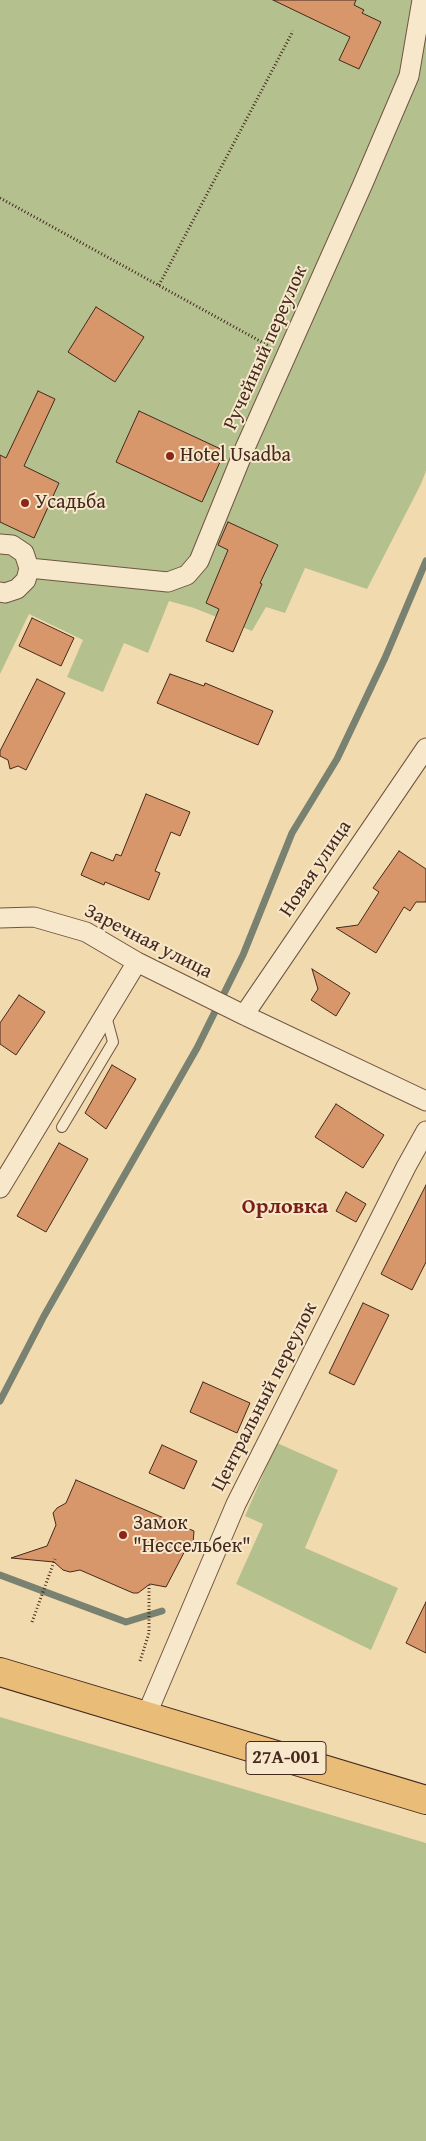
<!DOCTYPE html>
<html>
<head>
<meta charset="utf-8">
<style>
  body { margin:0 }
  canvas { display:block; background:#f2daaf }
</style>
</head>
<body>
<canvas width="426" height="2141"></canvas>
<script>
const c = document.querySelector('canvas').getContext('2d');
c.lineJoin = 'round';
function paint(path, color) { c.fillStyle = color; c.fill(path, 'evenodd'); }
const poly = rows => new Path2D(rows.map(r => 'M' + r).join(''));
function trace(path, color, width, dash) { c.strokeStyle = color; c.lineWidth = width; c.lineCap = dash ? 'butt' : 'round'; c.setLineDash(dash || []); c.stroke(path); }
function write(font, color, halo, rows, align = 'center') {
  c.font = font + ' "Gentium Book Plus",serif'; c.lineWidth = 4; c.setLineDash([]); c.textBaseline = 'middle'; c.strokeStyle = halo; c.fillStyle = color; for (const [text, x, y, turn = 0] of rows) {
    c.save(); c.translate(x, y); c.rotate((+turn || 0) * Math.PI / 180); c.textAlign = isNaN(turn) ? turn : align; if (halo) c.strokeText(text, 0, 0); c.fillText(text, 0, 0); c.restore();
  }
}
paint(poly([
  [0,0,426,0,426,471,421,484,367,589,305,568,285,613,266,607,252,631,194,608,169,601,148,653,124,643,103,692,67,677,83,640,29,614,0,674],
  [277,1443,338,1470,305,1548,398,1588,371,1650,236,1584,263,1524,245,1516],
  [0,1717,426,1843,426,2141,0,2141]
]), '#b4c18f');
trace(poly([
  [0,1401,44,1316,197,1048,243,955,292,833,337,759,385,658,426,561],
  [0,1575,126,1622,162,1611]
]), '#798171', 7);
const building = poly([
  [273,0,356,0,354,5,364,10,362,13,381,22,359,69,339,60,350,37,273,0],
  [96,307,144,337,115,382,68,352,96,307],
  [38,391,55,399,24,466,59,483,34,538,0,522,0,455,6,458,38,391],
  [139,411,225,451,202,502,116,462,139,411],
  [228,522,278,545,260,583,262,584,233,652,206,641,219,609,206,603,228,550,218,545,228,522],
  [32,618,74,638,61,666,19,646,32,618],
  [170,674,204,686,205,683,273,711,258,745,157,703,170,674],
  [37,679,65,693,26,770,18,766,10,769,8,760,0,756,0,751,37,679],
  [146,794,190,812,180,836,171,832,155,871,160,873,149,900,105,882,104,885,81,875,91,852,113,861,116,854,121,856,146,794],
  [399,851,426,869,426,902,416,902,410,911,404,907,376,953,336,928,358,925,379,892,373,888,399,851],
  [312,969,350,993,336,1016,311,1000,318,989,312,969],
  [19,995,45,1012,16,1055,0,1044,0,1023,19,995],
  [112,1065,136,1079,106,1129,85,1113,112,1065],
  [336,1104,384,1135,363,1168,315,1137,336,1104],
  [59,1143,88,1159,46,1232,17,1216,59,1143],
  [426,1185,426,1262,412,1290,381,1274,426,1185],
  [346,1192,366,1204,356,1222,336,1211,346,1192],
  [363,1303,389,1315,354,1385,329,1373,363,1303],
  [203,1382,250,1403,237,1433,190,1412,203,1382],
  [162,1445,197,1461,184,1489,149,1473,162,1445],
  [76,1480,194,1531,193,1544,188,1545,166,1587,150,1584,138,1593,133,1593,80,1570,70,1572,63,1570,54,1562,11,1558,47,1546,56,1525,53,1513,57,1508,66,1503,76,1480],
  [426,1602,426,1653,406,1643,426,1602]
]);
paint(building, '#d7976b');
trace(building, '#45291e', 1);
const lane = poly([
  [62,1127,113,1042,106,1016]
]);
const street = poly([
  [0,544,12,545,24,553,29,568],
  [29,568,168,582,187,575,199,561,245,448,362,186,409,76,422,0],
  [0,592,5,593,17,589,26,580,29,568],
  [0,918,34,917,86,932,137,962,244,1015,426,1101],
  [244,1015,426,748],
  [0,1188,137,962],
  [146,1716,236,1504,406,1167,426,1131]
]);
const primary = poly([
  [0,1672,426,1800]
]);
trace(lane, '#705542', 12);
trace(street, '#705542', 21);
trace(primary, '#45291e', 30);
trace(poly([
  [0,198,269,346],
  [159,285,293,31],
  [32,1622,55,1559],
  [140,1661,149,1633,149,1585]
]), '#45291e', 3, [1, 2.5]);
trace(lane, '#f7e7cb', 10);
trace(street, '#f7e7cb', 19);
trace(primary, '#e9bd78', 28);
for (const [x, y, r, color] of [
  [170,456,5,"#8f2418"],
  [25,503,5,"#8f2418"],
  [123,1535,5,"#8f2418"]
]) { const dot = new Path2D(); dot.arc(x, y, r, 0, 2 * Math.PI); c.fillStyle = color; c.fill(dot); trace(dot, '#f7e7cb', 2); }
for (const [x, y, w] of [
  [286,1758,80]
]) { const box = new Path2D(); box.roundRect(x - w / 2, y - 16.5, w, 33, 4); c.fillStyle = '#f7e7cb'; c.fill(box); trace(box, '#45291e', 1); }
write('bold 19px', '#45291e', null, [
  ["27А-001",286,1758]
]);
write('20px', '#45291e', '#f7e7cb', [
  ["Ручейный переулок",266,348,-66],
  ["Новая улица",316,869,-56],
  ["Заречная улица",148,942,27],
  ["Центральный переулок",265,1397,-63]
]);
write('20px', '#45291e', '#f7e7cb', [
  ["Hotel Usadba",180,456],
  ["Усадьба",35,503],
  ["Замок",133,1524],
  ["\"Нессельбек\"",133,1547]
], 'left');
write('bold 22px', '#7a1f14', '#f7e7cb', [
  ["Орловка",285,1207]
]);
</script>
</body>
</html>
